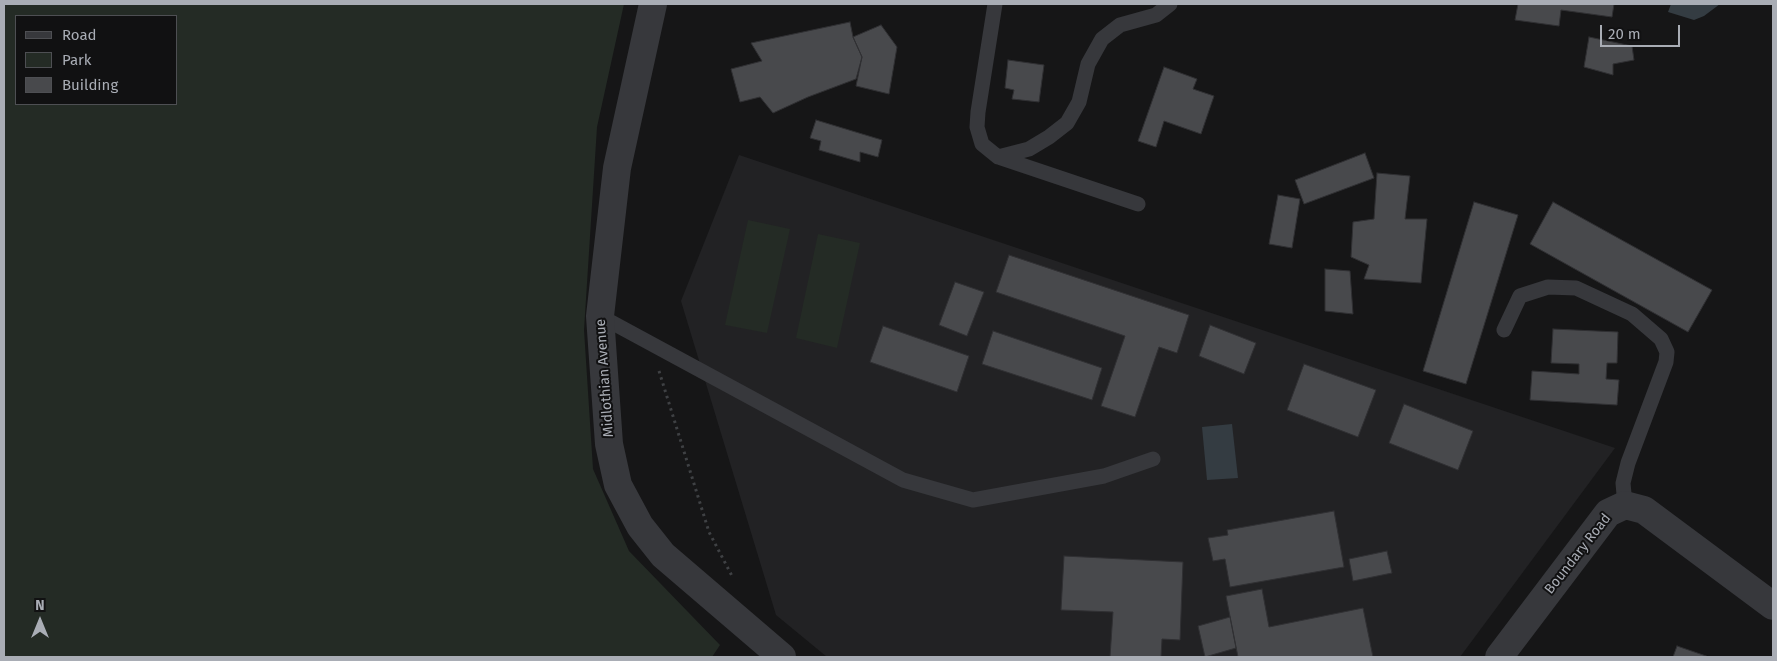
<!DOCTYPE html>
<html>
<head>
<meta charset="utf-8">
<style>
  body { margin:0 }
  #map { position:relative; width:1777px; height:661px; overflow:hidden; background:#161617; font-family:"Fira Sans",sans-serif }
  canvas { display:block }
  .frame { position:absolute; inset:0; border:5px solid #a9adb5; pointer-events:none }
  .legend { position:absolute; left:15px; top:15px; width:162px; height:90px; box-sizing:border-box; background:#111112; border:1px solid #4e4f53; margin:0; padding:6px 9px; list-style:none; font-size:15px; color:#a9adb5 }
  .legend li { display:flex; align-items:center; gap:10px; height:25px }
  .legend b { width:25px; border:1px solid #4e4f53 }
  .north { position:absolute; left:15px; top:596px; width:50px; height:50px; -webkit-text-stroke:4px #111112; paint-order:stroke; rotate:0deg; font-size:14px; font-weight:700; line-height:20px; text-align:center; color:#a9adb5 }
  .north::after { content:''; display:block; margin:auto; width:18px; height:22px; background:#a9adb5; clip-path:polygon(50% 0,100% 100%,50% 72%,0 100%) }
  .scale { position:absolute; left:1600px; top:25px; width:80px; height:22px; box-sizing:border-box; border:2px solid #a9adb5; border-top:0; padding-left:6px; font-size:15px; line-height:18px; white-space:nowrap; color:#a9adb5; -webkit-text-stroke:4px #111112; paint-order:stroke }
</style>
</head>
<body>
<div id="map">
<canvas width="1777" height="661"></canvas>
<div class="frame"></div>
<ul class="legend">
<li><b style="height:6px;background:#37383c"></b>Road</li>
<li><b style="height:14px;background:#242b25"></b>Park</li>
<li><b style="height:14px;background:#48494c"></b>Building</li>
</ul>
<div class="north">N</div>
<div class="scale">20 m</div>
</div>
<script>
const c = document.querySelector('canvas').getContext('2d');
c.lineJoin = 'round';
function paint(path, color) { c.fillStyle = color; c.fill(path, 'evenodd'); }
const poly = rows => new Path2D(rows.map(r => 'M' + r).join(''));
function trace(path, color, width, dash) { c.strokeStyle = color; c.lineWidth = width; c.lineCap = dash ? 'butt' : 'round'; c.setLineDash(dash || []); c.stroke(path); }
function write(font, color, halo, rows, align = 'center') {
  c.font = font + ' "Fira Sans",sans-serif'; c.lineWidth = 4; c.setLineDash([]); c.textBaseline = 'middle'; c.strokeStyle = halo; c.fillStyle = color; for (const [text, x, y, turn = 0] of rows) {
    c.save(); c.translate(x, y); c.rotate((+turn || 0) * Math.PI / 180); c.textAlign = isNaN(turn) ? turn : align; if (halo) c.strokeText(text, 0, 0); c.fillText(text, 0, 0); c.restore();
  }
}
paint(poly([
  [739,155,1615,448,1460,657,827,657,776,615,681,301]
]), '#222224');
paint(poly([
  [4,4,624,4,597,127,584,330,593,469,629,551,720,645,712,657,4,657],
  [16,16,176,16,176,104,16,104],
  [748,220,790,229,767,333,725,325],
  [818,234,860,243,837,348,796,338]
]), '#242b25');
paint(poly([
  [1671,4,1720,4,1704,16,1694,20,1668,12],
  [1232,424,1238,478,1207,480,1202,427]
]), '#343c42');
const building = poly([
  [1518,4,1614,4,1612,17,1561,10,1559,26,1515,20,1518,4],
  [850,22,853,37,862,57,856,79,808,97,773,113,760,97,740,102,731,69,762,61,751,43,850,22],
  [881,25,897,47,889,94,856,86,862,57,853,37,881,25],
  [1589,37,1632,46,1634,60,1613,64,1613,75,1584,67,1589,37],
  [1008,60,1044,65,1039,102,1012,99,1014,90,1005,88,1008,60],
  [1164,67,1197,79,1193,89,1214,96,1201,134,1164,121,1156,147,1138,141,1164,67],
  [816,120,882,140,878,157,860,152,860,162,819,150,821,141,810,138,816,120],
  [1365,153,1374,178,1304,204,1295,180,1365,153],
  [1377,173,1410,176,1405,219,1427,219,1421,283,1364,279,1369,265,1351,257,1353,222,1374,219,1377,173],
  [1278,195,1300,199,1292,248,1269,244,1278,195],
  [1474,202,1518,215,1466,384,1423,371,1474,202],
  [1553,202,1712,290,1688,332,1530,244,1553,202],
  [1009,255,1189,315,1177,353,1159,347,1135,417,1101,406,1125,336,996,292,1009,255],
  [1325,269,1350,271,1353,314,1325,311,1325,269],
  [955,282,984,292,967,336,939,325,955,282],
  [1210,325,1256,343,1244,374,1199,356,1210,325],
  [883,326,969,356,957,392,870,362,883,326],
  [1553,329,1618,332,1617,363,1607,363,1606,379,1619,380,1617,405,1530,400,1532,371,1579,374,1579,364,1551,363,1553,329],
  [993,331,1102,368,1092,400,982,364,993,331],
  [1304,364,1376,390,1358,437,1287,410,1304,364],
  [1404,404,1473,431,1458,470,1389,443,1404,404],
  [1334,511,1344,567,1230,587,1225,559,1213,561,1208,538,1228,535,1227,530,1334,511],
  [1387,551,1392,573,1353,581,1349,559,1387,551],
  [1064,556,1183,562,1180,640,1162,639,1161,657,1110,657,1113,612,1061,610,1064,556],
  [1262,589,1269,627,1363,608,1373,657,1238,657,1226,596,1262,589],
  [1230,617,1236,648,1205,657,1198,626,1230,617],
  [1677,646,1709,657,1673,657,1677,646]
]);
paint(building, '#48494c');
trace(building, '#303033', 1);
trace(poly([
  [659,371,709,532,732,576]
]), '#3f4144', 3, [2.5, 4]);
trace(poly([
  [995,4,978,112,977,127,982,144,998,157,1138,204],
  [998,157,1029,149,1049,137,1067,123,1079,102,1088,64,1102,39,1120,25,1156,15,1170,4],
  [600,316,903,480,973,500,1104,476,1153,459],
  [1504,330,1520,296,1548,287,1576,288,1632,314,1661,339,1667,352,1666,362,1628,463,1623,483,1625,505]
]), '#37383c', 15);
trace(poly([
  [653,4,617,168,600,316,609,444,618,485,640,526,663,555,782,657],
  [1499,657,1608,513,1625,505,1644,510,1773,606]
]), '#37383c', 28);
write('14px', '#a9adb5', '#111112', [
  ["Midlothian Avenue",605,378,-94],
  ["Boundary Road",1578,554,-52]
]);
</script>
</body>
</html>
